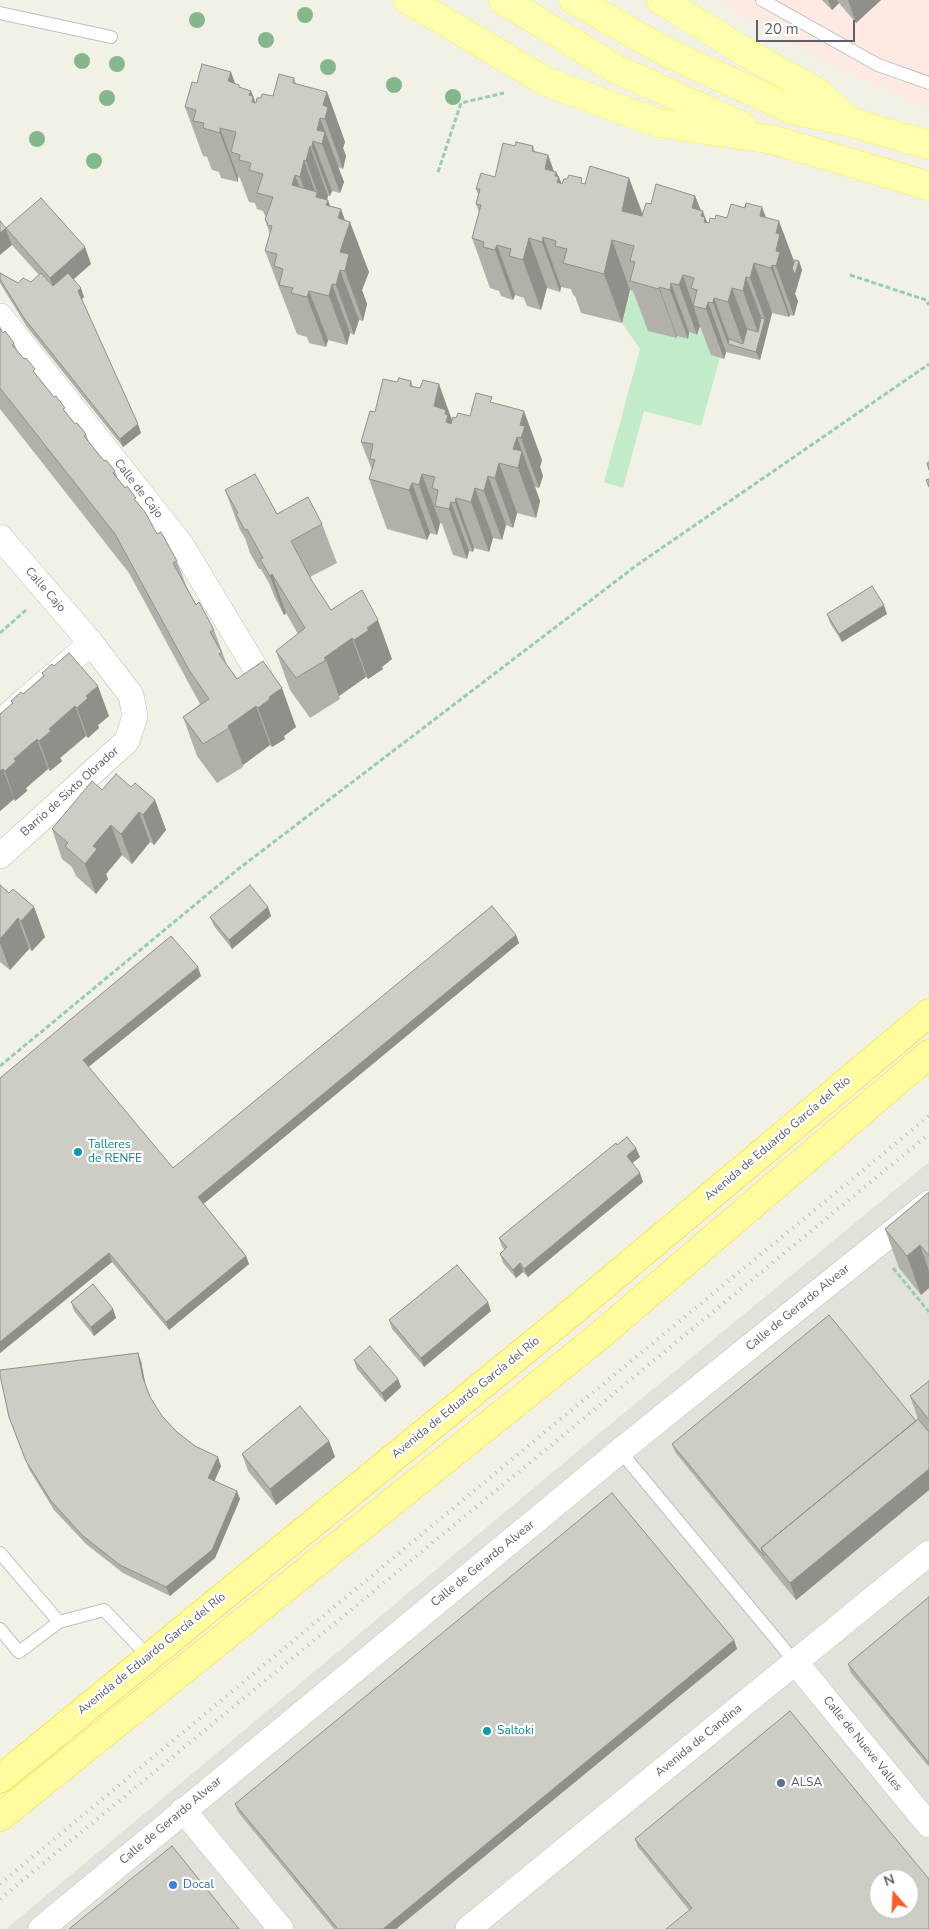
<!DOCTYPE html>
<html>
<head>
<meta charset="utf-8">
<style>
  body { margin:0 }
  #map { position:relative; width:929px; height:1929px; overflow:hidden; background:#f1f1e6; font-family:"Nunito Sans",sans-serif }
  canvas { display:block }
  .north { position:absolute; left:869px; top:1869px; width:50px; height:50px; box-sizing:border-box; background:#fff; border:1px solid #bebfc3; border-radius:50%; rotate:341deg; font-size:14px; font-weight:700; line-height:20px; text-align:center; color:#5d6068 }
  .north::after { content:''; display:block; margin:auto; width:18px; height:22px; background:#f95f24; clip-path:polygon(50% 0,100% 100%,50% 72%,0 100%) }
  .scale { position:absolute; left:756px; top:20px; width:99px; height:22px; box-sizing:border-box; border:2px solid #5d6068; border-top:0; padding-left:6px; font-size:15px; line-height:18px; white-space:nowrap; color:#5d6068; -webkit-text-stroke:4px #fff; paint-order:stroke }
</style>
</head>
<body>
<div id="map">
<canvas width="929" height="1929"></canvas>
<div class="north">N</div>
<div class="scale">20 m</div>
</div>
<script>
const c = document.querySelector('canvas').getContext('2d');
c.lineJoin = 'round';
function paint(path, color) { c.fillStyle = color; c.fill(path, 'evenodd'); }
const poly = rows => new Path2D(rows.map(r => 'M' + r).join(''));
function trace(path, color, width, dash) { c.strokeStyle = color; c.lineWidth = width; c.lineCap = dash ? 'butt' : 'round'; c.setLineDash(dash || []); c.stroke(path); }
function write(font, color, halo, rows, align = 'center') {
  c.font = font + ' "Nunito Sans",sans-serif'; c.lineWidth = 4.5; c.setLineDash([]); c.textBaseline = 'middle'; c.strokeStyle = halo; c.fillStyle = color; for (const [text, x, y, turn = 0] of rows) {
    c.save(); c.translate(x, y); c.rotate((+turn || 0) * Math.PI / 180); c.textAlign = isNaN(turn) ? turn : align; if (halo) c.strokeText(text, 0, 0); c.fillText(text, 0, 0); c.restore();
  }
}
paint(poly([
  [929,1162,929,1929,6,1929,601,1432],
  [879,1879,909,1879,909,1909,879,1909]
]), '#e2e2da');
paint(poly([
  [717,0,929,0,929,108,917,104,820,59]
]), '#feeae2');
paint(poly([
  [631,290,652,296,677,336,687,339,689,332,698,335,701,324,720,357,701,426,644,411,623,488,604,482,640,349,622,323]
]), '#c1ebc9');
const service = poly([
  [762,0,878,65,929,83],
  [0,13,111,37],
  [620,1451,795,1662],
  [0,1553,59,1622,19,1652,0,1629],
  [59,1622,104,1610,149,1657]
]);
const minor = poly([
  [0,316,180,543,259,674],
  [0,537,91,643,131,695,135,716,127,741,0,856],
  [0,722,91,643],
  [795,1662,929,1825],
  [183,1810,281,1929],
  [41,1929,620,1451,929,1203],
  [468,1929,929,1553]
]);
const primary = poly([
  [408,0,547,82,658,123,774,140,929,186],
  [503,0,616,69,742,126],
  [574,0,668,53,793,110,850,122,929,145],
  [661,0,750,55,820,94,850,122]
]);
const trunk = poly([
  [0,1779,577,1308,929,1013],
  [0,1817,598,1337,929,1054]
]);
trace(service, '#bebfc6', 14);
trace(minor, '#bebfc6', 26);
trace(primary, '#fef052', 29);
trace(trunk, '#f7db00', 29);
trace(poly([
  [438,172,461,103,504,93],
  [850,275,926,300,929,305],
  [0,633,26,610],
  [0,1066,237,870,637,565,929,364],
  [893,1268,929,1312]
]), '#98ccb2', 3, [5, 2.5]);
trace(service, '#fff', 12);
trace(minor, '#fff', 25);
trace(primary, '#fcffad', 28);
trace(trunk, '#fefc9e', 28);
trace(poly([
  [0,1884,574,1408,929,1116],
  [0,1899,929,1134]
]), '#b9b9bb', 4, [1, 6]);
c.fillStyle = '#85b78c';
for (const [x, y] of [
  [305,15],
  [197,20],
  [266,40],
  [82,61],
  [117,64],
  [328,67],
  [394,85],
  [453,97],
  [107,98],
  [37,139],
  [94,161]
]) { c.beginPath(); c.arc(x, y, 8, 0, 2 * Math.PI); c.fill(); }
paint(poly([
  [822,0,881,0,856,23,839,3,832,10],
  [294,78,296,84,327,92,345,142,343,148,346,156,343,169,338,167,344,182,340,193,332,191,330,196,328,196,327,200,330,206,341,209,345,221,369,272,362,290,367,304,363,321,359,320,354,335,350,333,347,345,328,340,326,347,309,343,307,337,297,334,265,251,270,234,265,220,266,218,263,211,257,209,255,203,249,202,240,178,238,177,238,182,221,178,219,172,212,170,207,157,203,156,185,107,197,83,235,83,240,88,251,91,256,103,261,98,273,96],
  [515,146,533,146,535,152,548,155,554,171,556,172,561,184,585,184,629,178,643,214,651,204,695,196,701,211,708,223,709,223,715,219,727,218,766,218,794,262,799,261,802,270,795,294,798,301,794,316,790,315,789,317,772,313,760,360,726,352,724,359,711,355,700,326,697,335,689,332,688,339,677,336,677,338,648,331,633,291,630,290,622,323,581,313,575,296,573,295,571,289,561,287,560,292,547,288,541,310,527,306,524,298,515,295,513,300,501,296,499,291,490,288,472,238,479,212,476,204,478,194,476,189,495,177],
  [6,228,91,264,73,279,84,297,81,299,141,433,123,447,27,327,0,283,0,273,18,283,31,282,39,275,12,245],
  [0,326,3,333,14,343,17,350,68,415,75,424,86,434,89,442,104,461,115,471,118,479,139,504,157,534,177,561,187,588,196,605,214,630,227,665,237,679,296,727,284,736,285,739,272,747,270,745,243,765,243,767,217,783,197,756,183,717,200,704,129,573,0,409],
  [411,381,413,387,452,421,456,418,470,416,494,403,542,460,540,467,543,476,539,488,535,487,540,501,536,518,517,513,513,528,506,525,502,540,493,538,489,552,474,548,473,552,469,551,467,559,453,555,442,524,440,523,437,535,430,533,427,540,387,529,369,479,372,470,361,442,375,412,397,382],
  [225,490,277,514,322,524,337,563,310,577,312,581,331,610,392,659,382,667,383,669,368,679,366,677,339,696,340,699,310,718,290,690,276,651,298,634,286,613,284,615,275,598,269,583,261,569,259,569,250,553,245,538,240,530],
  [827,614,887,614,842,642,830,623],
  [42,673,109,716,98,725,99,728,88,738,86,736,60,758,62,761,50,771,48,769,26,788,27,791,15,801,14,799,0,811,0,714,12,704,11,701,23,694,43,676],
  [131,787,155,800,166,830,154,845,150,842,132,864,122,855,106,874,108,879,96,894,76,876,72,867,62,859,52,829,102,790],
  [0,885,9,893,34,907,45,937,32,951,29,949,10,970,0,962],
  [268,907,271,916,232,949,214,926,210,917],
  [516,935,519,943,203,1204,246,1256,249,1264,169,1330,112,1262,0,1353,0,1078,201,976,88,1067,173,1168],
  [617,1145,640,1157,632,1163,643,1182,528,1277,523,1272,516,1278,503,1263,500,1254,505,1250,502,1247,499,1238],
  [929,1192,929,1288,921,1295,899,1268,885,1229],
  [71,1302,113,1309,116,1318,94,1336,74,1311],
  [491,1311,424,1367,392,1329,389,1320],
  [354,1360,398,1379,401,1387,385,1402,357,1369],
  [141,1361,145,1385,150,1397,162,1416,177,1432,221,1466,214,1481,240,1499,215,1558,170,1596,123,1573,86,1544,54,1510,29,1469,9,1417],
  [929,1381,929,1490,796,1600,675,1452,672,1444,916,1421,918,1419,910,1396],
  [329,1441,335,1457,276,1505,248,1471,242,1454],
  [929,1597,929,1767,851,1673,848,1664],
  [734,1640,737,1649,396,1929,334,1929,238,1812,235,1804],
  [635,1839,929,1879,689,1910,638,1847]
]), '#b1b0a9');
paint(poly([
  [828,0,837,0,839,3,832,10],
  [848,0,881,0,856,23],
  [231,72,249,122,228,81],
  [251,91,271,146,270,151,249,95],
  [327,92,345,142,343,148,346,156,343,169,325,119,323,105],
  [320,118,344,182,340,193,317,130],
  [220,128,238,177,238,182,220,133],
  [313,141,332,191,330,196,312,147],
  [310,146,328,196,324,211,306,161],
  [548,155,555,175,556,172,559,177,577,227,545,169],
  [304,160,316,194,317,192,335,242,318,227,300,177],
  [295,175,313,225,292,185],
  [629,178,647,227,622,211],
  [695,196,702,213,703,211,705,218,705,217,723,267,692,208],
  [328,200,343,243,338,218,341,209,348,229,350,222,369,272,362,290,367,304,363,321,345,271,340,252,326,205],
  [762,207,777,247,776,233,779,221,797,269,799,261,802,270,795,294,798,301,794,316,776,266,760,216],
  [6,228,12,245,0,255,0,233],
  [543,237,561,287,560,292,542,242],
  [529,238,547,288,541,310,523,260],
  [612,240,630,290,622,323,604,274],
  [497,245,515,295,513,300,495,250],
  [85,247,91,264,56,295,50,278],
  [754,263,772,313,760,360,756,352,760,339,743,291,746,277,764,325,765,319,750,278],
  [772,265,790,315,789,317,771,268],
  [340,270,359,320,354,335,336,285],
  [683,275,700,326,697,335,679,285],
  [671,283,689,332,688,339,670,290],
  [332,284,350,333,347,345,329,296],
  [659,287,677,336,677,338,659,289],
  [81,288,84,297,81,300,78,291],
  [732,288,750,337,745,349,728,302],
  [309,291,328,340,326,347,307,297],
  [714,298,731,345,728,344,713,303],
  [708,302,726,352,724,359,706,309],
  [439,384,457,434,456,438,434,406],
  [524,411,542,460,540,467,543,476,539,488,521,438,520,425],
  [138,424,141,433,123,447,120,439],
  [517,437,540,501,536,518,518,468,513,449],
  [499,463,517,513,513,528,495,478],
  [422,474,440,523,437,535,419,485],
  [488,476,506,525,502,540,484,491],
  [412,483,430,533,427,540,409,490],
  [475,488,493,538,489,552,471,502],
  [456,498,474,548,473,552,455,503],
  [451,502,469,551,467,559,449,509],
  [272,574,286,613,284,615,270,576],
  [884,605,887,614,842,642,839,634],
  [378,620,392,659,382,667,383,669,368,679,354,640,367,628],
  [352,638,366,677,339,696,326,660,324,658],
  [98,686,109,716,98,725,99,728,88,738,77,708,86,696],
  [282,688,296,727,284,736,285,739,272,747,258,708,269,697],
  [75,706,86,736,60,758,62,761,50,771,39,741,49,729],
  [256,706,270,745,243,765,228,726],
  [37,739,48,769,26,788,27,791,15,801,5,771,14,759],
  [3,769,14,799,0,811,0,771],
  [155,800,166,830,154,845,143,815],
  [139,812,150,842,132,864,121,834],
  [111,825,122,855,106,874,108,879,96,894,85,864,93,846],
  [34,907,45,937,32,951,21,921],
  [268,907,271,916,232,949,229,940],
  [18,918,29,949,10,970,0,943,0,939],
  [516,935,519,943,201,1206,198,1197],
  [198,967,201,976,86,1069,83,1060],
  [636,1148,640,1157,630,1165,627,1156],
  [640,1173,643,1182,528,1277,524,1269],
  [920,1245,929,1271,929,1288,921,1295,907,1256],
  [109,1253,112,1262,0,1353,0,1342],
  [246,1256,249,1264,169,1330,166,1322],
  [520,1263,523,1272,516,1278,513,1270],
  [488,1302,491,1311,424,1367,421,1358],
  [113,1309,116,1318,94,1336,91,1327],
  [138,1353,141,1361,146,1387,143,1378],
  [398,1379,401,1387,385,1402,382,1393],
  [329,1441,335,1457,276,1505,270,1489],
  [218,1457,221,1466,212,1487,208,1478],
  [929,1469,929,1490,796,1600,790,1583],
  [237,1491,240,1499,215,1558,170,1596,166,1587],
  [734,1640,737,1649,396,1929,383,1929]
]), '#90908a');
const building = poly([
  [202,64,231,72,228,81,239,85,239,87,251,91,249,95,253,96,252,102,256,103,257,98,261,98,262,94,273,96,279,74,294,78,293,83,327,92,323,105,328,107,325,119,320,118,317,130,325,132,322,144,313,141,312,147,310,146,306,161,304,160,300,177,295,175,292,185,317,192,316,197,328,200,326,205,341,209,338,218,350,222,340,252,349,254,345,271,340,270,336,285,332,284,329,296,309,291,307,297,291,293,293,288,279,285,283,269,274,266,277,254,265,251,272,226,267,225,268,223,265,220,273,197,257,193,263,174,249,170,251,163,239,160,240,155,231,152,236,132,220,128,220,133,203,128,204,123,193,121,196,110,185,107,192,82,197,83,202,64],
  [516,142,533,146,532,151,548,155,545,169,556,172,555,176,559,177,557,182,562,184,564,179,567,179,569,175,582,178,581,183,585,184,590,166,629,178,622,211,642,216,646,203,651,204,656,184,695,196,692,208,703,211,701,216,705,217,704,222,709,223,710,218,715,219,716,215,727,218,731,204,745,208,746,203,762,207,760,216,779,221,776,233,780,234,776,251,780,252,776,266,772,265,771,268,754,263,750,278,746,277,743,291,732,288,728,302,714,298,713,303,708,302,706,309,693,306,697,290,691,288,694,278,683,275,679,285,671,283,670,290,659,287,659,289,630,281,635,262,630,261,634,246,612,240,604,274,563,263,567,249,555,246,556,241,543,237,542,242,529,238,523,260,509,256,511,249,497,245,495,250,483,247,484,242,472,238,481,205,476,204,480,189,476,189,481,173,495,177,503,143,515,146,516,142],
  [41,198,85,247,50,278,6,228,41,198],
  [0,221,6,228,0,233,0,221],
  [795,260,799,261,795,275,792,268,795,260],
  [0,273,18,283,23,278,31,282,41,273,53,286,68,273,81,288,78,291,138,424,120,439,24,318,0,279,0,273],
  [761,318,765,319,756,352,728,344,729,339,743,344,747,329,758,332,761,318],
  [0,328,3,333,5,331,14,343,12,345,24,359,26,358,35,369,33,371,54,397,56,396,65,408,63,409,75,424,77,423,86,434,84,436,104,461,106,460,115,471,113,473,125,488,127,486,136,498,134,499,145,512,157,534,161,532,177,561,173,563,196,605,199,602,214,630,210,632,222,653,219,654,237,679,263,661,282,688,269,697,270,699,258,708,256,706,228,726,229,728,203,744,183,717,209,699,189,670,115,534,0,388,0,328],
  [399,378,411,381,410,386,420,388,423,380,439,384,434,406,446,410,445,414,448,415,446,422,451,424,453,417,456,418,458,413,470,416,476,393,492,397,490,402,524,411,520,425,525,426,521,438,517,437,513,449,522,451,518,468,499,463,495,478,488,476,484,491,475,488,471,502,456,498,455,503,451,502,449,509,435,506,438,490,432,488,435,477,422,474,419,485,412,483,409,490,369,479,375,460,370,459,373,444,361,442,370,411,375,412,383,379,397,382,399,378],
  [929,462,929,470,927,463,929,462],
  [255,474,277,514,308,497,322,524,291,541,312,581,331,610,362,590,378,620,367,628,369,630,354,640,352,638,324,658,326,660,296,678,276,651,305,628,272,574,270,576,260,559,263,558,247,529,245,530,236,514,238,513,225,490,255,474],
  [929,479,929,487,926,480,929,479],
  [872,586,884,605,839,634,827,614,872,586],
  [69,653,98,686,86,696,88,698,77,708,75,706,49,729,51,731,39,741,37,739,14,759,16,761,5,771,3,769,0,771,0,714,13,703,11,701,21,692,23,694,44,676,42,673,52,664,54,666,69,653],
  [116,774,131,787,135,783,155,800,143,815,139,812,121,834,111,825,93,846,97,849,85,864,65,846,68,843,52,829,92,781,102,790,116,774],
  [0,885,9,893,13,889,34,907,21,921,18,918,0,939,0,885],
  [250,885,268,907,229,940,210,917,250,885],
  [492,906,516,935,198,1197,246,1256,166,1322,109,1253,0,1342,0,1078,171,936,198,967,83,1060,173,1168,492,906],
  [627,1137,636,1148,627,1156,640,1173,524,1269,520,1263,513,1270,500,1254,507,1247,499,1238,616,1143,617,1145,627,1137],
  [929,1192,929,1256,920,1245,907,1256,885,1229,929,1192],
  [457,1265,488,1302,421,1358,389,1320,457,1265],
  [93,1284,113,1309,91,1327,71,1302,93,1284],
  [829,1315,916,1421,761,1548,764,1556,672,1444,829,1315],
  [370,1346,398,1379,382,1393,354,1360,370,1346],
  [138,1353,143,1378,150,1397,162,1416,177,1432,195,1446,218,1457,208,1478,237,1491,212,1550,166,1587,120,1565,83,1536,51,1501,26,1461,9,1417,0,1375,0,1370,138,1353],
  [929,1381,929,1420,910,1396,929,1381],
  [300,1406,329,1441,270,1489,242,1454,300,1406],
  [918,1419,929,1432,929,1469,790,1583,761,1548,918,1419],
  [612,1493,734,1640,383,1929,338,1929,235,1804,612,1493],
  [929,1597,929,1763,848,1664,929,1597],
  [790,1711,929,1879,929,1929,666,1929,692,1908,635,1839,790,1711],
  [879,1879,909,1879,909,1909,879,1909,879,1879],
  [172,1846,239,1929,69,1929,172,1846]
]);
paint(building, '#cecdc5');
trace(building, '#90908a', 1);
for (const [x, y, r, color] of [
  [78,1152,5,"#0f9aa8"],
  [487,1731,5,"#0f9aa8"],
  [781,1783,5,"#5c6f8a"],
  [173,1885,5,"#3f7fe0"]
]) { const dot = new Path2D(); dot.arc(x, y, r, 0, 2 * Math.PI); c.fillStyle = color; c.fill(dot); trace(dot, '#fff', 2); }
write('12px', '#5d6068', '#fff', [
  ["Calle de Cajo",138,489,52],
  ["Calle Cajo",45,590,49],
  ["Barrio de Sixto Obrador",70,792,-42],
  ["Avenida de Eduardo García del Río",778,1139,-40],
  ["Calle de Gerardo Alvear",798,1308,-39],
  ["Avenida de Eduardo García del Río",466,1398,-39],
  ["Calle de Gerardo Alvear",483,1564,-39],
  ["Avenida de Eduardo García del Río",152,1654,-39],
  ["Avenida de Candina",699,1741,-39],
  ["Calle de Nueve Valles",862,1744,51],
  ["Calle de Gerardo Alvear",171,1821,-40]
]);
write('12px', '#0d838f', '#fff', [
  ["Talleres",88,1145],
  ["de RENFE",88,1159],
  ["Saltoki",497,1731]
], 'left');
write('12px', '#4e5e75', '#fff', [
  ["ALSA",791,1783]
], 'left');
write('12px', '#366cbe', '#fff', [
  ["Docal",183,1885]
], 'left');
</script>
</body>
</html>
